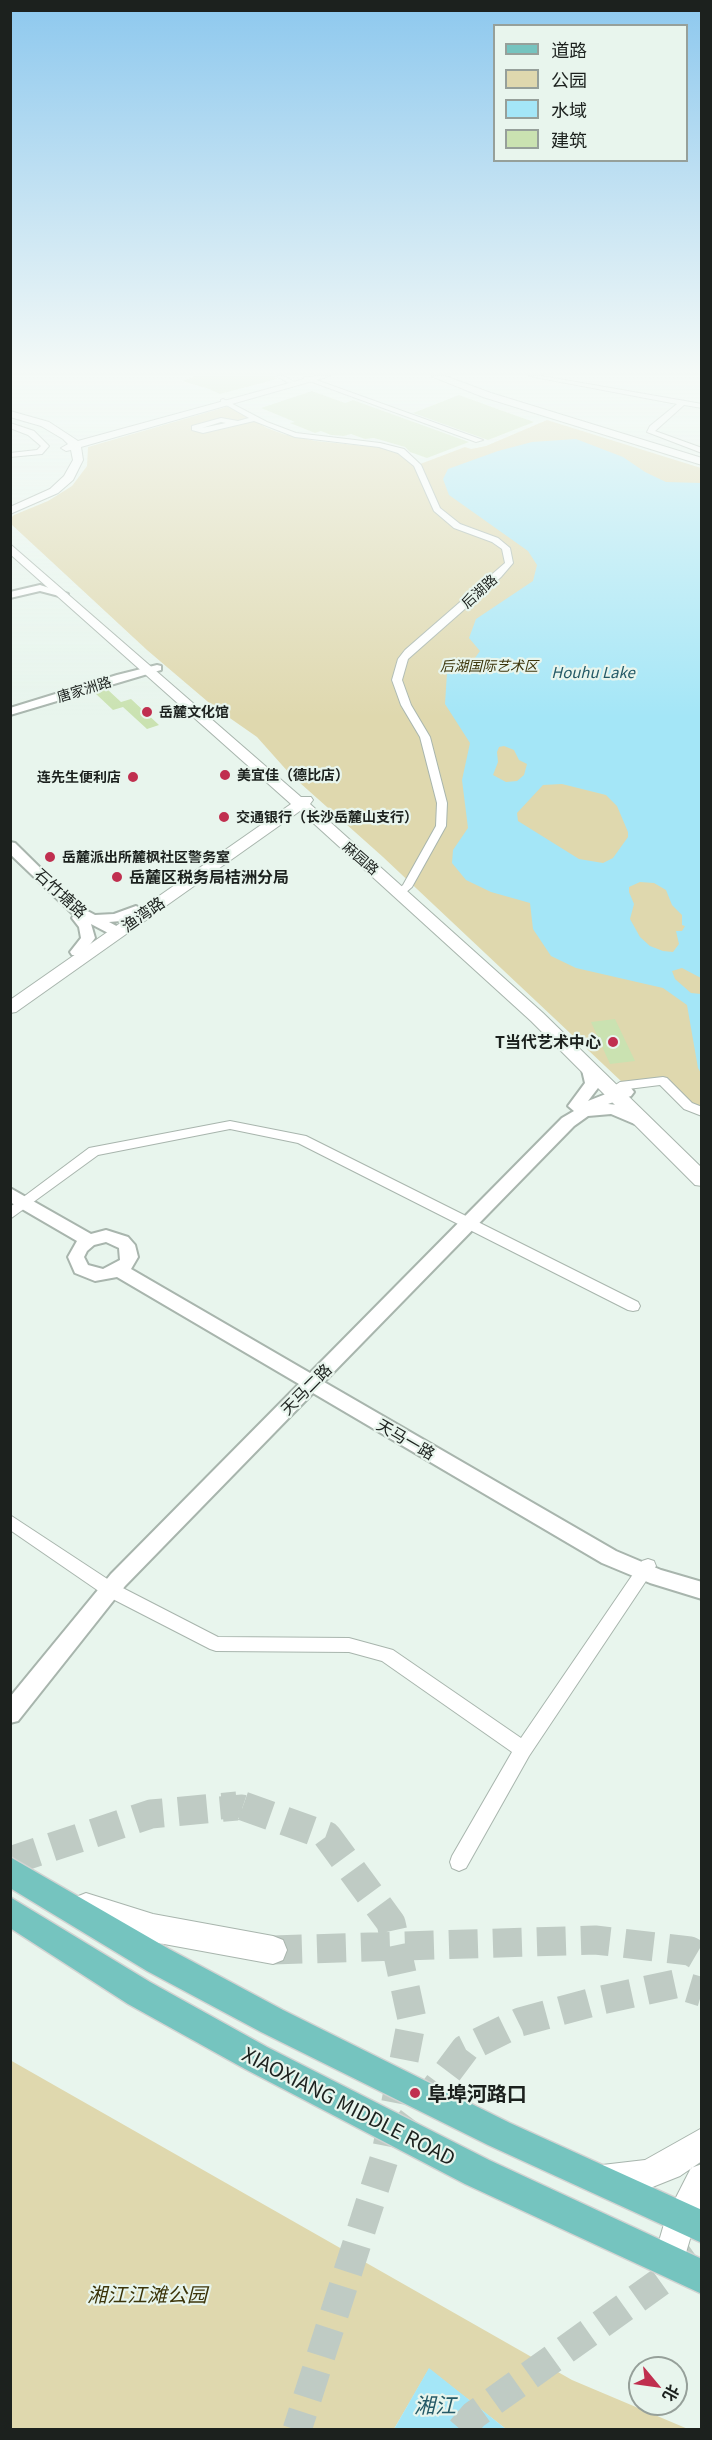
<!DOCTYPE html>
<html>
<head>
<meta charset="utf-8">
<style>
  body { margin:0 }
  #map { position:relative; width:712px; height:2440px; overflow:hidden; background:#e8f5ed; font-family:Georgia,"Noto Sans SC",serif }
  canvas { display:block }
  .frame { position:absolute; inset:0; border:12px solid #1c211e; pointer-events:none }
  .legend { position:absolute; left:493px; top:24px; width:195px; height:138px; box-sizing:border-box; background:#e8f5ed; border:2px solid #96a09a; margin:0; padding:8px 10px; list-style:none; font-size:18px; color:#1c211e }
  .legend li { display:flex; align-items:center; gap:12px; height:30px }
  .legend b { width:30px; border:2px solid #96a09a }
  .north { position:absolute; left:628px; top:2356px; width:60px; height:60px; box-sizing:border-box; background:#e8f5ed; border:2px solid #96a09a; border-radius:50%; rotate:119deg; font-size:16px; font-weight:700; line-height:24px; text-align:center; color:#1c211e }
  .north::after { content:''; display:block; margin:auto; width:21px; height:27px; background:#c02f4f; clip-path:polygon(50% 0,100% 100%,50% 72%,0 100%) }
</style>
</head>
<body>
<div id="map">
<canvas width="712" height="2440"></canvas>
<div class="frame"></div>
<ul class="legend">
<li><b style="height:8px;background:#75c4bf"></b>道路</li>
<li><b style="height:16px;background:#dfd8ae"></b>公园</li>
<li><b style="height:16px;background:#a4e6f7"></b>水域</li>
<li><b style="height:16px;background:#cae2b1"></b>建筑</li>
</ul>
<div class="north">北</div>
</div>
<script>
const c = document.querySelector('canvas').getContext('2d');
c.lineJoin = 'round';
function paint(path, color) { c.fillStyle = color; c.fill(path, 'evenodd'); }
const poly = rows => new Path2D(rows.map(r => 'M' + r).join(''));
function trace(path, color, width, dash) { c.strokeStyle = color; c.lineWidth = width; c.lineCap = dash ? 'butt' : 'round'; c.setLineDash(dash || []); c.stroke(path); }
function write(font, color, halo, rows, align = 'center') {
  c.font = font + ' Georgia,"Noto Sans SC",serif'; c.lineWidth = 4.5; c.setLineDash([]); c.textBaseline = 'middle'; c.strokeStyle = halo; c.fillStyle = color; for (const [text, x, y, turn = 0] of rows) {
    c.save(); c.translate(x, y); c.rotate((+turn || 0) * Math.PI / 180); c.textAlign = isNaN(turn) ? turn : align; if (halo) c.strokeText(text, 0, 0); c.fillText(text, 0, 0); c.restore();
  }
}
paint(poly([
  [229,406,267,428,283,434,316,441,385,448,402,455,415,466,465,447,471,449,486,446,547,420,701,468,701,1109,691,1105,668,1078,622,1082,383,857,290,774,257,737,214,707,147,650,11,524,11,518,14,515,48,501,72,486,87,466,88,447],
  [10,2060,572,2380,688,2429,506,2429,429,2369,394,2429,11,2429]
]), '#dfd8ae');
paint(poly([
  [576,439,623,457,645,472,666,482,701,483,701,978,682,968,672,971,675,979,691,993,701,994,701,1073,698,1068,687,1005,663,988,576,968,551,956,533,929,530,903,491,892,466,880,452,863,453,850,468,828,462,780,470,743,445,704,447,673,472,662,480,651,469,638,476,619,533,581,537,565,528,551,449,495,443,479,448,469,498,451,532,442],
  [504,746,514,750,519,760,527,764,524,775,517,781,506,782,493,775,498,762,497,752,499,747],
  [543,785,562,784,606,795,617,806,628,832,628,837,613,858,603,863,579,859,518,821,517,813],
  [640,882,654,883,666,890,672,905,682,915,682,925,685,926,682,931,676,931,679,944,673,952,663,951,650,946,640,937,630,919,634,904,629,892,629,887],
  [429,2368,506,2429,394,2429]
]), '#a4e6f7');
paint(poly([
  [196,376,274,376,277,379,220,394,209,389,182,381],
  [312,391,345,403,353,400,469,442,427,458,410,452,405,447,374,438,365,439,351,434,344,436,331,435,321,431,315,433,290,423,295,422,261,408],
  [459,395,503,411,534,422,488,440,413,413],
  [107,689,121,702,131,699,159,725,147,729,123,707,113,710,95,693],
  [615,1019,635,1061,610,1064,591,1022]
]), '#cae2b1');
trace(poly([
  [220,1808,242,1806,248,1808]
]), '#bfcbc4', 23, [23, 11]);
trace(poly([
  [243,1806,327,1836,391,1923,412,2019,386,2153,297,2430],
  [10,1861,151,1814,237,1806],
  [273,1950,595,1940,690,1951,702,1958],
  [395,2142,465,2049,520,2022,597,2001,675,1984,702,1992],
  [461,2430,474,2415,702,2252]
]), '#bfcbc4', 29, [29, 15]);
const minor = poly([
  [276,376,284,376,294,382,289,383,276,376],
  [529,376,542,376,702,404,702,408,684,405,655,431,702,448,702,453,647,432,650,426,677,404,529,376],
  [304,377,308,377,483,440,476,442,304,379,304,377],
  [223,399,267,422,296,433,380,443,404,449,421,465,440,508,460,524,498,538,510,548,513,563,501,577,408,659,402,680,411,705,430,737,447,803,446,826,412,887,404,894,400,895,395,892,403,885,436,826,437,803,420,737,401,705,392,680,398,659,405,650,505,563,502,549,492,542,454,528,434,511,414,466,398,453,379,447,295,437,254,421,203,433,192,430,192,426,221,418,238,421,249,418,221,402,221,400,223,399],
  [221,422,226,423,202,428,221,422],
  [10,423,34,431,49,446,42,454,10,457,10,453,37,450,41,446,28,435,10,428,10,423],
  [663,1077,667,1078,692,1103,702,1107,702,1116,684,1109,660,1085,620,1090,614,1086,620,1082,663,1077],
  [230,1121,306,1136,638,1302,640,1306,638,1310,633,1311,628,1310,298,1143,230,1129,98,1155,10,1219,10,1207,89,1148,230,1121],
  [10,1515,115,1584,218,1637,349,1638,393,1650,521,1738,642,1561,648,1559,654,1561,656,1566,529,1756,466,1868,459,1871,452,1868,450,1862,452,1856,512,1752,382,1661,349,1652,216,1651,210,1649,103,1594,10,1530,10,1515]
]);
const tertiary = poly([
  [40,585,68,594,63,597,40,591,10,598,10,592,40,585],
  [157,665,161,666,161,670,10,715,10,708,117,675,157,665],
  [10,842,15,843,80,907,95,915,114,914,136,906,143,910,121,921,109,922,122,929,124,932,122,935,112,935,91,924,95,938,82,955,72,955,70,952,81,938,79,927,72,918,74,915,10,854,10,842],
  [590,1065,598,1070,601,1084,588,1101,621,1088,631,1088,634,1092,631,1096,608,1104,618,1105,647,1117,650,1121,647,1125,637,1125,611,1114,588,1116,574,1126,324,1382,616,1551,661,1570,702,1582,702,1599,650,1583,602,1563,313,1393,125,1586,18,1721,10,1723,10,1697,111,1574,299,1384,117,1277,95,1281,75,1273,68,1257,77,1241,10,1202,10,1188,91,1234,106,1230,128,1237,135,1245,138,1257,131,1269,310,1373,562,1118,574,1111,568,1106,585,1083,582,1070,590,1065],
  [106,1242,119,1248,120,1260,103,1269,88,1265,84,1257,87,1251,94,1245,106,1242]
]);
const secondary = poly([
  [315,376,330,376,81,447,83,460,73,480,58,493,10,514,10,507,50,489,64,476,73,460,71,450,66,451,61,448,68,444,63,439,41,426,10,417,10,411,49,422,78,441,315,376],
  [431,376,445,376,491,393,702,458,702,465,483,397,431,376],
  [10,544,301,797,311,797,313,800,310,804,543,1013,702,1168,702,1186,695,1185,531,1021,300,811,16,1012,10,1013,10,1000,291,804,10,554,10,544],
  [86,1893,153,1914,273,1936,283,1940,287,1950,283,1960,273,1964,153,1942,76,1917,72,1907,76,1897,86,1893],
  [702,2128,702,2161,680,2176,645,2190,602,2195,591,2191,587,2180,591,2169,602,2165,645,2160,702,2128],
  [702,2164,702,2210,695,2222,680,2273,669,2278,658,2273,653,2262,666,2217,691,2168,702,2164]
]);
const primary = poly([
  [10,1857,169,1949,283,2010,510,2123,702,2210,702,2243,488,2145,261,2032,147,1971,10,1888,10,1857],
  [10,1897,150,1982,267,2047,489,2160,702,2259,702,2294,465,2184,245,2069,128,2004,10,1928,10,1897]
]);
trace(minor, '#a8b5ad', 2);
trace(tertiary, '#a8b5ad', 4);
trace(secondary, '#a8b5ad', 2);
trace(primary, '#d2d3d2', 3);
paint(minor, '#fff');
paint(tertiary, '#fff');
paint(secondary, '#fff');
paint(primary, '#75c4bf');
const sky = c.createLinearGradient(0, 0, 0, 717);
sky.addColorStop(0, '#8dc8ee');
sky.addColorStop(0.52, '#f5faf7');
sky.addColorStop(1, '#f5faf700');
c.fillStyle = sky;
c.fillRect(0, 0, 712, 717);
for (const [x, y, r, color] of [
  [147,712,6,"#c02f4f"],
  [225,775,6,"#c02f4f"],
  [133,777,6,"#c02f4f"],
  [224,817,6,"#c02f4f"],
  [50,857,6,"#c02f4f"],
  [117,877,6,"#c02f4f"],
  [613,1042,6,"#c02f4f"],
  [415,2093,6,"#c02f4f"]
]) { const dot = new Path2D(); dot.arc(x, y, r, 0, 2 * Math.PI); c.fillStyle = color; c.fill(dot); trace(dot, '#e8f5ed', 2); }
write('14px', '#1c211e', '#e8f5ed', [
  ["后湖路",479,591,-42],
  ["唐家洲路",84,689,-17],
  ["麻园路",361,858,41]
]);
write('italic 14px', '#3c350a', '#e8f5ed', [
  ["后湖国际艺术区",489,666]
]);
write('bold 14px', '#1c211e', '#e8f5ed', [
  ["岳麓文化馆",159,712],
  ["美宜佳（德比店）",237,775],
  ["连先生便利店",121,777,"right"],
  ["交通银行（长沙岳麓山支行）",236,817],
  ["岳麓派出所麓枫社区警务室",62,857]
], 'left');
write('italic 15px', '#245a67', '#e8f5ed', [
  ["Houhu Lake",593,672]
]);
write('bold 16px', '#1c211e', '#e8f5ed', [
  ["岳麓区税务局桔洲分局",129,877],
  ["T当代艺术中心",601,1042,"right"]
], 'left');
write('16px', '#1c211e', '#e8f5ed', [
  ["石竹塘路",61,893,42],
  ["渔湾路",143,914,-35],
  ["天马二路",306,1389,-45],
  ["天马一路",406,1439,30]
]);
write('bold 20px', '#1c211e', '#e8f5ed', [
  ["阜埠河路口",427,2093]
], 'left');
write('20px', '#1c211e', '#e8f5ed', [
  ["XIAOXIANG MIDDLE ROAD",349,2106,27]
]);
write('italic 20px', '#3c350a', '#e8f5ed', [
  ["湘江江滩公园",147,2294]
]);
write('italic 21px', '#245a67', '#e8f5ed', [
  ["湘江",435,2405]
]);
</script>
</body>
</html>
